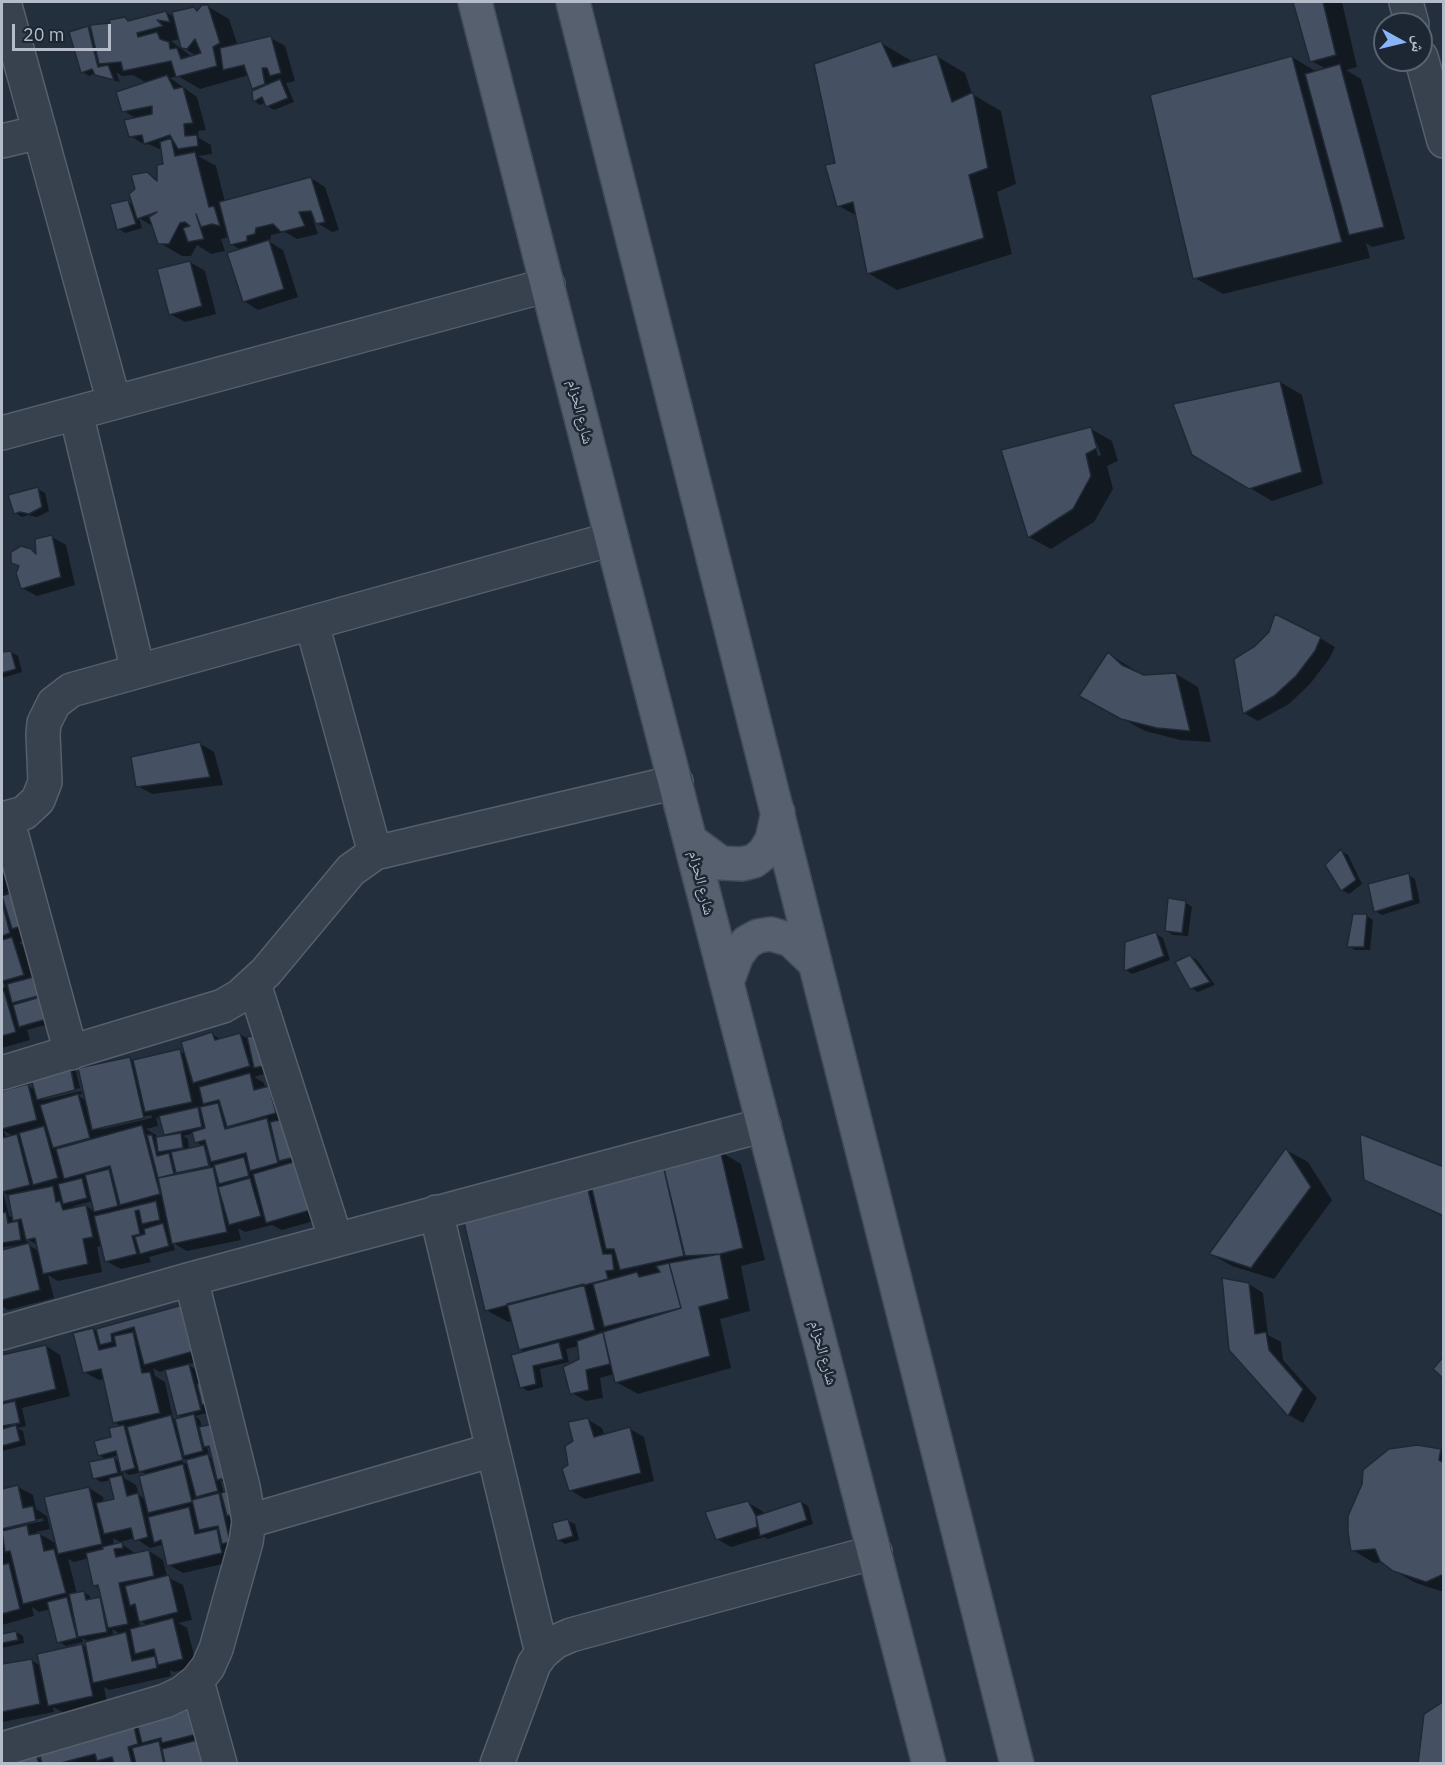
<!DOCTYPE html>
<html>
<head>
<meta charset="utf-8">
<style>
  body { margin:0 }
  #map { position:relative; width:1445px; height:1765px; overflow:hidden; background:#242f3e; font-family:"IBM Plex Sans","Noto Naskh Arabic",sans-serif }
  canvas { display:block }
  .frame { position:absolute; inset:0; border:3px solid #b4bcc9; pointer-events:none }
  .north { position:absolute; left:1373px; top:12px; width:60px; height:60px; box-sizing:border-box; background:#1d2633; border:2px solid #59626f; border-radius:50%; rotate:98deg; font-size:16px; font-weight:700; line-height:24px; text-align:center; color:#b4bcc9 }
  .north::after { content:''; display:block; margin:auto; width:21px; height:27px; background:#8ab4f8; clip-path:polygon(50% 0,100% 100%,50% 72%,0 100%) }
  .scale { position:absolute; left:12px; top:24px; width:99px; height:27px; box-sizing:border-box; border:3px solid #b4bcc9; border-top:0; padding-left:8px; font-size:18px; line-height:21px; white-space:nowrap; color:#b4bcc9; -webkit-text-stroke:4px #1d2633; paint-order:stroke }
</style>
</head>
<body>
<div id="map">
<canvas width="1445" height="1765"></canvas>
<div class="frame"></div>
<div class="north">ش</div>
<div class="scale">20 m</div>
</div>
<script>
const c = document.querySelector('canvas').getContext('2d');
c.lineJoin = 'round';
function paint(path, color) { c.fillStyle = color; c.fill(path, 'evenodd'); }
const poly = rows => new Path2D(rows.map(r => 'M' + r).join(''));
function trace(path, color, width, dash) { c.strokeStyle = color; c.lineWidth = width; c.lineCap = dash ? 'butt' : 'round'; c.setLineDash(dash || []); c.stroke(path); }
function write(font, color, halo, rows, align = 'center') {
  c.font = font + ' "IBM Plex Sans","Noto Naskh Arabic",sans-serif'; c.lineWidth = 5; c.setLineDash([]); c.textBaseline = 'middle'; c.strokeStyle = halo; c.fillStyle = color; for (const [text, x, y, turn = 0] of rows) {
    c.save(); c.translate(x, y); c.rotate((+turn || 0) * Math.PI / 180); c.textAlign = isNaN(turn) ? turn : align; if (halo) c.strokeText(text, 0, 0); c.fillText(text, 0, 0); c.restore();
  }
}
paint(poly([
  [1294,2,1342,2,1357,67,1346,70,1361,79,1405,239,1372,247,1366,243,1370,258,1223,294,1195,278,1292,57,1317,72,1327,69,1311,61],
  [207,6,229,19,238,46,271,38,285,46,295,81,286,83,294,102,274,110,267,106,266,102,260,105,254,101,257,90,253,88,249,75,200,89,178,76,170,78,197,97,206,130,198,131,199,138,211,145,212,154,198,156,216,166,225,202,311,178,325,187,339,230,332,232,317,223,316,220,313,220,318,234,297,239,285,232,271,235,270,242,283,250,298,297,258,310,244,301,241,250,231,244,229,237,221,239,225,251,211,254,197,245,191,256,182,256,160,243,154,227,139,218,142,228,125,233,119,229,128,202,134,205,136,190,147,173,159,180,164,165,162,150,148,144,145,145,131,136,137,119,124,111,147,83,133,75,122,76,116,72,120,82,104,78,96,73,89,76,83,72,88,28,93,31,112,25,124,18,131,22,166,12,174,17,194,9,199,12],
  [180,39,182,47,197,56,191,56,171,41],
  [881,43,910,60,911,63,936,56,965,73,972,94,1001,111,1016,184,997,192,1012,254,897,290,868,273,857,216,839,206,837,164],
  [190,262,205,271,216,314,185,322,170,314],
  [1280,382,1302,395,1323,484,1272,501,1250,488],
  [1091,429,1112,441,1118,461,1107,466,1113,489,1094,522,1051,549,1029,537],
  [1094,443,1097,443,1101,455,1098,456],
  [38,489,45,493,49,511,37,517,28,515,22,517,16,513],
  [52,537,66,545,75,585,37,596,22,588,30,550,37,555],
  [1320,638,1335,647,1329,659,1310,684,1289,704,1258,721,1244,713],
  [11,652,18,656,22,672,2,678,2,654],
  [1109,654,1144,676,1176,674,1198,687,1211,742,1180,740,1145,731,1103,708],
  [199,743,214,752,223,785,152,794,138,786],
  [2,847,32,885,6,892,11,895,23,941,19,943,27,947,53,1023,27,1030,30,1040,2,1048],
  [1341,851,1348,855,1362,884,1349,894,1342,890],
  [1409,875,1415,879,1420,903,1382,915,1375,911],
  [1186,903,1192,907,1188,936,1173,935,1166,931],
  [1367,916,1373,920,1370,950,1355,950,1349,946],
  [1156,934,1163,938,1170,960,1132,974,1126,970],
  [1190,956,1197,960,1215,985,1198,992,1191,988],
  [212,1034,222,1040,240,1034,248,1039,274,1068,263,1071,264,1074,254,1077,264,1083,265,1088,269,1087,283,1096,328,1217,282,1230,272,1225,245,1232,238,1228,241,1240,187,1251,173,1243,175,1250,149,1257,151,1262,121,1269,106,1261,103,1246,97,1247,102,1272,58,1281,48,1275,54,1298,8,1310,2,1306,2,1252,21,1247,20,1245,4,1247,2,1246,2,1093,28,1086,36,1090,69,1067,76,1071,80,1088,43,1097,43,1100,81,1091,82,1094,77,1095,87,1101,130,1058,134,1061,179,1051,186,1054],
  [151,1115,152,1118,103,1129,103,1126],
  [156,1117,162,1120,166,1137,157,1139,156,1135,146,1129,158,1126],
  [4,1131,14,1136,6,1138],
  [194,1133,196,1142,203,1146,189,1149,188,1139,183,1136],
  [203,1149,206,1149,212,1173,209,1173],
  [3,1192,10,1196,15,1219,9,1216],
  [93,1201,95,1212,86,1206,74,1209,74,1206],
  [12,1218,20,1223,13,1224],
  [27,1239,38,1245,39,1251,28,1245],
  [1286,1150,1308,1162,1332,1200,1274,1279,1232,1266,1211,1254],
  [719,1151,741,1164,765,1260,741,1266,750,1311,720,1319,731,1368,638,1394,616,1382,614,1374,600,1378,603,1398,586,1401,572,1393,581,1360,579,1346,566,1349,569,1362,540,1369,543,1387,528,1391,521,1387,525,1353,520,1349,513,1321,508,1322,486,1310,464,1215],
  [1444,1168,1444,1216,1365,1179],
  [1249,1284,1263,1293,1268,1335,1281,1342,1283,1360,1317,1398,1303,1423,1289,1415,1231,1349],
  [186,1306,200,1314,212,1358,207,1359,215,1364,218,1379,211,1381,219,1385,224,1405,210,1408,205,1405,207,1413,195,1416,200,1420,202,1428,216,1424,223,1428,236,1480,226,1483,220,1480,224,1493,236,1490,243,1494,249,1515,241,1517,246,1520,252,1545,241,1548,237,1545,233,1546,236,1561,183,1573,169,1565,164,1547,161,1545,150,1548,135,1538,120,1542,113,1538,114,1545,122,1544,136,1554,149,1551,163,1560,167,1577,183,1585,192,1620,178,1623,187,1628,197,1667,174,1672,170,1670,171,1676,109,1690,104,1687,107,1703,64,1713,53,1707,54,1712,2,1722,2,1666,31,1660,41,1666,38,1655,82,1645,88,1648,86,1643,89,1642,82,1638,83,1642,66,1646,59,1642,51,1609,39,1612,32,1607,34,1616,2,1625,2,1490,18,1487,33,1495,36,1509,47,1516,50,1529,36,1532,57,1544,46,1498,89,1488,103,1497,104,1503,115,1500,111,1480,101,1482,94,1478,91,1464,107,1460,99,1455,95,1442,113,1438,111,1430,123,1427,114,1422,105,1379,99,1380,84,1372,75,1334,93,1329,99,1333,98,1330],
  [194,1363,195,1369,187,1364],
  [153,1368,160,1372,166,1370,178,1415,184,1418,177,1420,173,1418,165,1382,155,1376],
  [207,1447,212,1450,214,1459,206,1455,209,1454],
  [119,1455,120,1462,112,1457],
  [177,1455,188,1461,188,1465,176,1458],
  [123,1471,129,1475,142,1472,147,1475,141,1477,146,1500,139,1495,136,1485,124,1478],
  [43,1518,44,1521,9,1528,9,1525],
  [89,1558,94,1585,101,1589,103,1601,100,1599,91,1601,90,1596,83,1592,77,1594,68,1559,74,1562],
  [139,1620,149,1626,140,1628],
  [112,1629,122,1635,114,1637],
  [46,1346,60,1355,70,1396,22,1408,26,1426,17,1428,23,1431,26,1445,2,1451,2,1357],
  [587,1419,602,1428,605,1436,630,1429,644,1437,654,1481,585,1499,570,1490,570,1465,574,1442],
  [1441,1450,1444,1452,1444,1592,1416,1583,1393,1570,1384,1562,1374,1563,1353,1550],
  [747,1502,762,1511,764,1514,801,1502,808,1506,813,1524,768,1539,764,1537,731,1547,717,1539],
  [568,1521,575,1524,579,1540,565,1544,558,1540],
  [16,1632,23,1636,24,1643,2,1648,2,1635],
  [193,1707,223,1764,11,1764,37,1758,43,1761,132,1724,139,1728]
]), '#0007');
const building = poly([
  [1293,2,1323,2,1336,55,1310,62,1293,2],
  [202,5,208,5,220,43,213,47,217,66,176,77,171,61,123,71,121,62,99,64,90,25,110,23,109,20,125,17,128,21,166,11,170,22,157,20,163,26,137,33,138,37,157,32,160,39,169,42,170,49,177,48,181,59,201,53,195,39,187,49,181,48,172,12,194,7,197,11,202,5],
  [88,26,98,67,108,65,114,80,95,75,92,69,81,73,69,32,88,26],
  [271,36,281,73,270,76,267,68,262,68,265,84,252,89,244,65,223,70,220,48,271,36],
  [881,41,893,67,937,54,952,102,973,92,988,168,969,175,984,238,867,274,853,202,837,207,825,165,835,163,814,64,881,41],
  [1292,56,1342,242,1193,279,1150,95,1292,56],
  [1340,64,1384,227,1349,235,1305,74,1340,64],
  [167,75,174,89,183,87,193,123,184,124,185,136,197,135,198,146,178,149,170,135,144,144,142,135,129,137,124,120,152,114,152,106,122,112,116,92,167,75],
  [280,79,288,98,266,107,262,97,253,102,252,91,280,79],
  [171,138,175,156,195,152,209,207,214,206,220,226,212,224,201,227,196,214,204,239,188,242,183,228,190,226,185,222,180,223,169,244,158,244,149,217,157,212,137,219,129,194,135,189,131,175,147,172,157,181,157,165,163,164,160,142,171,138],
  [311,177,325,222,316,224,311,211,299,212,305,226,281,232,273,224,256,228,255,234,247,236,247,241,230,245,219,202,311,177],
  [128,200,136,224,117,230,110,204,128,200],
  [269,240,284,289,243,302,227,253,269,240],
  [190,261,202,306,169,315,157,269,190,261],
  [1280,381,1302,472,1249,489,1192,455,1173,404,1280,381],
  [1091,427,1097,448,1086,454,1091,476,1073,509,1028,538,1001,450,1091,427],
  [38,487,42,507,29,514,20,512,14,514,8,495,38,487],
  [52,535,61,577,21,589,16,573,19,566,11,563,11,552,21,546,31,549,36,554,35,539,52,535],
  [1275,614,1321,637,1315,651,1296,676,1274,696,1243,714,1234,659,1255,646,1269,632,1275,614],
  [11,651,16,669,2,673,2,652,11,651],
  [1108,652,1122,665,1144,675,1176,673,1190,731,1157,728,1121,719,1079,696,1108,652],
  [200,742,210,777,136,787,131,757,200,742],
  [1341,849,1356,880,1341,891,1325,865,1341,849],
  [1409,873,1413,900,1374,912,1368,884,1409,873],
  [16,891,25,925,12,929,2,896,16,891],
  [1168,898,1186,901,1182,933,1165,931,1168,898],
  [2,902,10,933,2,936,2,902],
  [1353,914,1367,914,1364,947,1347,947,1353,914],
  [1156,932,1164,956,1124,971,1125,942,1156,932],
  [12,937,24,975,3,981,5,987,2,988,2,940,12,937],
  [1190,955,1210,982,1190,989,1175,962,1190,955],
  [37,976,42,995,12,1003,7,984,37,976],
  [4,991,16,1032,2,1036,2,992,4,991],
  [40,997,47,1019,19,1027,13,1005,40,997],
  [212,1032,215,1040,240,1033,250,1066,193,1083,181,1042,212,1032],
  [261,1034,268,1065,254,1068,247,1037,261,1034],
  [180,1049,192,1102,145,1112,133,1060,180,1049],
  [130,1057,144,1118,92,1130,78,1068,130,1057],
  [70,1065,75,1090,37,1100,30,1075,70,1065],
  [250,1073,254,1090,269,1086,276,1113,227,1127,219,1100,203,1104,199,1087,250,1073],
  [28,1084,37,1120,2,1129,2,1091,28,1084],
  [78,1094,90,1138,53,1148,40,1105,78,1094],
  [218,1103,225,1129,267,1118,278,1163,250,1171,246,1153,211,1162,205,1140,195,1143,192,1132,205,1128,200,1107,218,1103],
  [198,1107,202,1127,164,1135,159,1116,198,1107],
  [285,1119,295,1157,279,1161,270,1122,285,1119],
  [142,1125,160,1194,120,1205,110,1166,64,1179,56,1149,142,1125],
  [44,1126,58,1178,33,1185,19,1133,44,1126],
  [181,1133,183,1148,158,1152,156,1137,181,1133],
  [17,1134,30,1185,2,1192,2,1138,17,1134],
  [1360,1134,1444,1167,1444,1216,1364,1180,1360,1134],
  [147,1135,152,1135,157,1156,169,1153,174,1174,158,1178,147,1135],
  [204,1145,209,1166,176,1173,171,1152,204,1145],
  [1286,1148,1311,1187,1251,1268,1209,1254,1286,1148],
  [720,1149,743,1248,720,1254,685,1256,663,1165,720,1149],
  [244,1157,249,1176,219,1184,214,1165,244,1157],
  [300,1160,314,1209,266,1223,253,1174,300,1160],
  [663,1165,684,1256,620,1270,614,1249,606,1249,589,1176,663,1165],
  [213,1167,227,1232,172,1244,158,1178,213,1167],
  [109,1169,118,1206,94,1212,85,1175,109,1169],
  [82,1178,87,1198,63,1204,58,1184,82,1178],
  [250,1178,261,1216,229,1225,218,1187,250,1178],
  [586,1181,603,1254,612,1254,614,1270,606,1271,608,1279,485,1311,462,1214,586,1181],
  [53,1186,56,1202,60,1201,63,1210,86,1205,93,1237,83,1239,88,1264,43,1274,35,1238,26,1240,21,1219,13,1221,8,1195,53,1186],
  [156,1201,160,1220,142,1224,139,1210,135,1211,140,1234,132,1236,137,1254,105,1262,94,1216,156,1201],
  [6,1212,8,1223,18,1221,21,1240,2,1243,2,1213,6,1212],
  [163,1223,169,1246,140,1254,135,1237,145,1234,144,1229,163,1223],
  [29,1243,40,1290,2,1300,2,1250,29,1243],
  [720,1254,729,1299,699,1307,710,1356,615,1383,603,1332,681,1308,669,1263,720,1254],
  [669,1263,681,1308,604,1327,593,1284,637,1272,639,1277,660,1272,656,1266,669,1263],
  [1222,1278,1249,1283,1255,1334,1266,1332,1269,1350,1303,1389,1288,1416,1229,1350,1222,1278],
  [584,1284,595,1330,519,1350,507,1304,584,1284],
  [186,1304,198,1350,144,1365,134,1327,111,1334,112,1342,100,1345,96,1329,186,1304],
  [93,1328,99,1350,116,1346,114,1336,133,1332,142,1373,150,1372,160,1413,113,1423,101,1369,83,1373,73,1333,93,1328],
  [603,1332,610,1364,586,1370,589,1390,570,1394,563,1367,579,1359,577,1341,603,1332],
  [559,1342,563,1359,533,1366,536,1384,520,1388,511,1355,559,1342],
  [46,1345,56,1389,2,1402,2,1355,46,1345],
  [1444,1356,1444,1379,1433,1369,1444,1356],
  [189,1364,201,1410,177,1416,165,1370,189,1364],
  [213,1380,218,1401,202,1405,197,1384,213,1380],
  [15,1401,20,1423,2,1426,2,1404,15,1401],
  [194,1414,203,1451,184,1456,175,1419,194,1414],
  [171,1415,183,1460,139,1472,127,1427,171,1415],
  [588,1418,594,1437,630,1427,641,1473,569,1491,562,1469,568,1465,565,1446,573,1441,568,1422,588,1418],
  [217,1423,229,1477,217,1480,209,1446,204,1447,199,1427,217,1423],
  [16,1425,20,1441,2,1446,2,1429,16,1425],
  [124,1425,135,1468,121,1472,116,1451,98,1456,94,1441,111,1437,109,1428,124,1425],
  [1417,1445,1441,1449,1439,1460,1444,1463,1444,1574,1426,1582,1393,1571,1380,1561,1375,1549,1351,1551,1348,1532,1348,1516,1362,1484,1363,1470,1389,1449,1417,1445],
  [208,1454,218,1491,196,1497,186,1460,208,1454],
  [114,1457,118,1473,93,1479,89,1462,114,1457],
  [183,1464,192,1502,148,1513,139,1476,183,1464],
  [122,1475,127,1496,138,1493,148,1537,134,1541,131,1528,104,1534,96,1503,114,1499,109,1478,122,1475],
  [18,1485,23,1508,33,1506,36,1521,2,1529,2,1489,18,1485],
  [89,1487,102,1544,58,1554,44,1497,89,1487],
  [237,1488,243,1511,227,1516,221,1493,237,1488],
  [219,1493,230,1542,222,1544,218,1526,199,1530,192,1500,219,1493],
  [748,1501,756,1516,757,1527,716,1540,705,1512,748,1501],
  [801,1501,807,1520,760,1536,756,1516,801,1501],
  [189,1507,195,1534,217,1529,222,1553,167,1566,161,1540,154,1543,148,1517,189,1507],
  [568,1519,573,1536,557,1541,552,1523,568,1519],
  [27,1525,29,1535,40,1533,44,1551,54,1549,66,1593,23,1604,10,1551,5,1552,2,1531,27,1525],
  [122,1542,123,1548,114,1549,116,1557,149,1550,154,1576,119,1583,128,1624,108,1628,98,1585,93,1586,86,1553,103,1549,102,1547,122,1542],
  [9,1563,20,1609,2,1614,2,1565,9,1563],
  [169,1575,178,1612,139,1622,135,1604,130,1606,125,1586,169,1575],
  [84,1591,86,1600,100,1597,107,1632,78,1637,69,1594,84,1591],
  [67,1597,77,1638,57,1643,47,1602,67,1597],
  [173,1618,183,1659,158,1665,154,1649,135,1654,130,1629,173,1618],
  [16,1631,18,1640,2,1643,2,1634,16,1631],
  [126,1632,132,1661,155,1656,157,1668,93,1683,85,1642,126,1632],
  [82,1644,93,1696,48,1706,37,1654,82,1644],
  [32,1659,40,1704,2,1712,2,1664,32,1659],
  [1444,1701,1444,1764,1418,1764,1424,1714,1444,1701],
  [194,1705,201,1733,162,1743,161,1738,142,1743,136,1720,194,1705],
  [133,1722,138,1744,128,1747,132,1764,114,1764,112,1757,97,1761,95,1754,57,1764,42,1764,38,1748,133,1722],
  [205,1738,212,1764,165,1764,162,1749,205,1738],
  [159,1741,164,1764,136,1764,132,1748,159,1741],
  [37,1756,39,1764,4,1764,37,1756]
]);
paint(building, '#455162');
trace(building, '#1f2835', 1.5);
const street = poly([
  [4,2,114,402],
  [1406,2,1412,24],
  [1421,57,1444,141],
  [2,141,40,132],
  [76,413,138,671],
  [2,433,548,285],
  [312,624,375,853],
  [7,818,71,1053],
  [2,819,24,813,38,800,45,782,43,734,44,723,54,703,71,690,612,539],
  [254,984,336,1240],
  [2,1073,223,1006,240,996,266,972,351,870,375,853,676,782],
  [436,1212,542,1653],
  [2,1333,191,1279,764,1125],
  [249,1521,493,1450],
  [197,1681,220,1764],
  [2,1749,165,1701,182,1693,197,1681,208,1667,216,1649,246,1542,249,1521,243,1487,191,1279],
  [497,1764,534,1664,542,1653,555,1642,571,1635,875,1552]
]);
const primary = poly([
  [475,2,612,539,929,1764],
  [573,2,1017,1764],
  [691,841,721,863,742,864,754,861,764,853,772,840,778,812],
  [727,982,737,955,747,942,758,936,771,934,791,940,815,963]
]);
trace(street, '#565f6c', 36);
trace(primary, '#414a57', 36);
trace(street, '#38414e', 33);
trace(primary, '#56606e', 33);
write('15px', '#b4bcc9', '#1d2633', [
  ["شارع الحزام",580,412,76],
  ["شارع الحزام",701,883,76],
  ["شارع الحزام",823,1353,75]
]);
</script>
</body>
</html>
